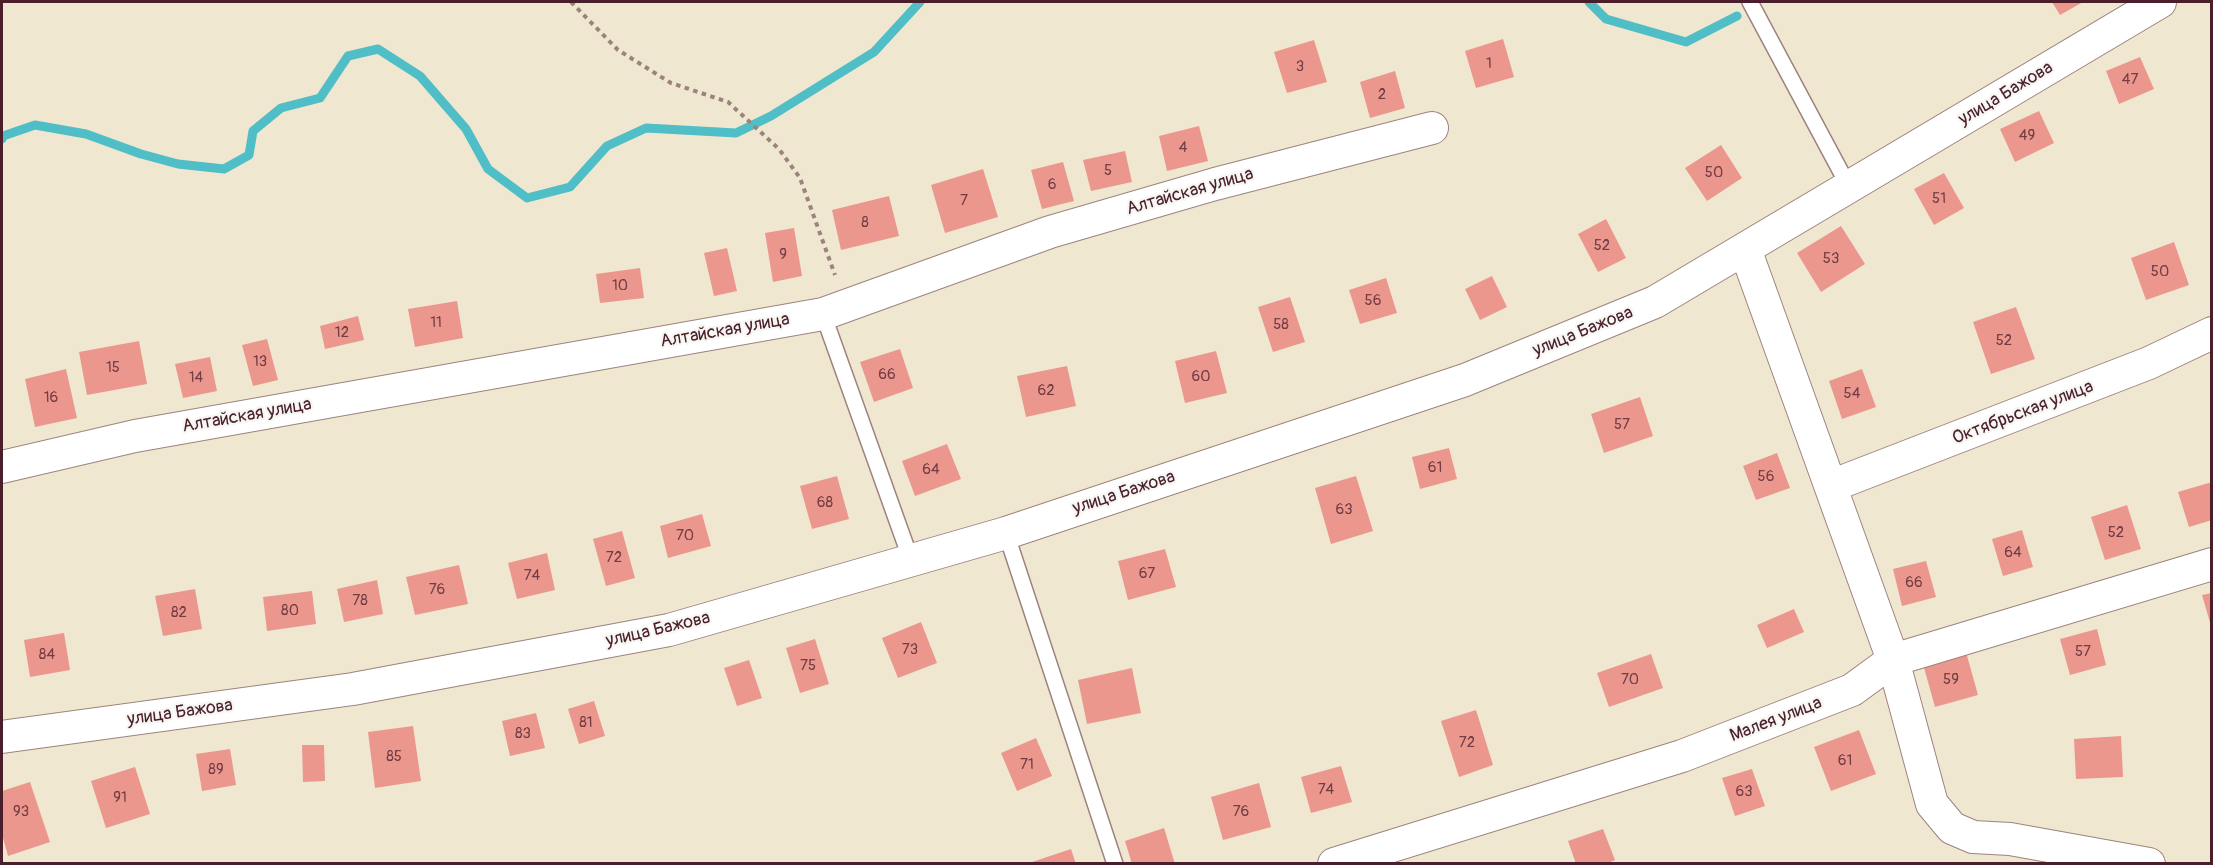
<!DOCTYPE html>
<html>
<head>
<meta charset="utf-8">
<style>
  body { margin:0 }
  #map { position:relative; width:2213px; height:865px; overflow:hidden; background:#f0e7d1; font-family:Pangolin,sans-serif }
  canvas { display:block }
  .frame { position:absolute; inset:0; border:3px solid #4a1f2b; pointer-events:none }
</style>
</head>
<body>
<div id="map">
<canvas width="2213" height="865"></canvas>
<div class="frame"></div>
</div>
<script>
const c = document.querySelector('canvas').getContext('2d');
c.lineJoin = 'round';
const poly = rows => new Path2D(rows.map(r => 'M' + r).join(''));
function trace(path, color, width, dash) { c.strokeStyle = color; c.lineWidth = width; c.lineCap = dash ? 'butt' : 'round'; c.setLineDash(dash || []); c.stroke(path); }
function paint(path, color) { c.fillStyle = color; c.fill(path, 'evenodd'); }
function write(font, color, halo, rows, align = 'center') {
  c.font = font + ' Pangolin,sans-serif'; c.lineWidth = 4.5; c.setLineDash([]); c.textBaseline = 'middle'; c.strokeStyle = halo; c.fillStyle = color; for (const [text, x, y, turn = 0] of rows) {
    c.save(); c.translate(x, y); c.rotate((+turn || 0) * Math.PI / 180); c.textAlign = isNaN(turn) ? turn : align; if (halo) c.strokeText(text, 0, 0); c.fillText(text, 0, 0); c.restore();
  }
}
trace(poly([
  [1589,2,1606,19,1686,42,1737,16],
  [2,139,3,136,35,125,86,134,141,154,178,164,224,169,249,155,253,131,281,108,320,98,348,56,378,49,420,76,466,129,488,169,527,198,570,187,607,146,646,128,736,133,771,116,874,52,920,2]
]), '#50bec6', 9);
paint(poly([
  [2052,2,2083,2,2060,15],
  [1503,39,1514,77,1476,88,1465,51],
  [1314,40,1327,82,1287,93,1274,52],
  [2140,57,2154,89,2119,104,2106,71],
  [1395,71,1405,108,1370,118,1360,82],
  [2039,111,2054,143,2015,162,2000,129],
  [1199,126,1208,161,1167,171,1159,136],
  [1721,145,1742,178,1707,201,1685,168],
  [1125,151,1132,182,1091,191,1083,160],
  [1063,162,1074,201,1042,209,1031,170],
  [983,169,998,217,945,233,931,185],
  [1944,173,1964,208,1934,225,1914,189],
  [889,196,899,236,841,250,832,210],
  [1606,219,1626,258,1598,272,1578,234],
  [1841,226,1865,264,1821,292,1797,253],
  [794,228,802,276,773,282,765,233],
  [2174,242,2189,285,2146,300,2131,258],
  [727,248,737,291,714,296,704,253],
  [640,268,644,298,600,303,596,274],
  [1492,276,1507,307,1480,320,1465,289],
  [1386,278,1397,313,1360,324,1349,290],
  [1290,297,1305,342,1273,352,1258,307],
  [457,301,463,338,415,347,408,309],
  [2016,307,2035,359,1991,374,1973,322],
  [358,316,364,340,325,349,320,326],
  [267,339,278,380,253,386,242,345],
  [139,341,147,384,87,395,79,352],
  [900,349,913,388,874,402,860,362],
  [1216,351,1227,393,1185,403,1175,361],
  [210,357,217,391,183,398,175,364],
  [1067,366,1076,406,1026,417,1017,376],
  [66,369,77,418,35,427,25,379],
  [1862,369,1876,407,1842,419,1829,381],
  [1640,397,1653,436,1604,453,1591,414],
  [947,444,961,479,915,496,902,461],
  [1449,448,1457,479,1420,489,1412,457],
  [1777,453,1790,488,1756,500,1743,466],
  [837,476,849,519,812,529,800,486],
  [1356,476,1373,531,1331,544,1315,488],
  [2212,482,2212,520,2189,527,2178,492],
  [2127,505,2141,549,2105,560,2091,517],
  [702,514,711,546,668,558,660,526],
  [2022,530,2033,567,2003,576,1992,539],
  [622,531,635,578,606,586,593,539],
  [1165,549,1176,587,1128,600,1118,561],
  [547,553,555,590,517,599,508,563],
  [1926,561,1936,597,1902,606,1893,569],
  [459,565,468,604,415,615,406,577],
  [377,580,383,614,344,622,337,589],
  [195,589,202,629,163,636,155,596],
  [312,591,316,624,267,631,263,597],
  [2212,593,2212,626,2211,626,2202,595],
  [1794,609,1804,632,1767,648,1757,625],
  [921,622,937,663,898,678,882,638],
  [2097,629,2106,665,2070,675,2060,639],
  [64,633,70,670,30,677,24,640],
  [815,639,829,684,800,693,786,648],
  [1966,652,1978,695,1935,707,1923,664],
  [1651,654,1663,688,1609,707,1597,673],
  [749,660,762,698,737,706,724,668],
  [1132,668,1141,713,1087,724,1078,680],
  [594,701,605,736,579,744,568,709],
  [1476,710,1493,765,1459,777,1441,721],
  [536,713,545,748,510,756,502,721],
  [413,726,421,781,375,788,368,732],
  [1859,730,1876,774,1831,791,1814,747],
  [2121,736,2123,777,2076,779,2074,739],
  [1036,738,1052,776,1017,791,1001,753],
  [302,745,324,745,325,781,303,782],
  [230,749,236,785,202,791,196,754],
  [1341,766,1352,802,1311,813,1301,777],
  [135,767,150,814,106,828,91,781],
  [1752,769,1765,806,1735,816,1722,778],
  [30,782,50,842,8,856,2,834,2,791],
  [1259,783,1271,827,1223,840,1211,797],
  [1164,828,1175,864,1132,864,1125,841],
  [1603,829,1615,860,1606,864,1576,864,1568,841],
  [1071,849,1076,864,1032,864,1032,862]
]), '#eb978d');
const service = poly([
  [1750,2,1849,187],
  [823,314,911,560],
  [1006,533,1115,864]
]);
const minor = poly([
  [1745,249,1893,660,1932,804,1952,828,1973,837,2010,839,2149,864],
  [2,467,135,436,823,314,1050,232,1215,184,1432,128],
  [1831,486,2149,363,2212,333],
  [2,737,353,689,669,630,1006,533,1465,380,1655,302,2160,2],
  [1334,864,1682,756,1852,690,1893,660,2212,564]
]);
trace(service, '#9d837e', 18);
trace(minor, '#9d837e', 34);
trace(poly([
  [571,2,618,50,671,83,728,102,779,149,800,178,835,275]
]), '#9d837e', 4, [4.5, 4.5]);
trace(service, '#fff', 15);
trace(minor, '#fff', 32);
write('15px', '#723d44', null, [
  ["1",1489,64],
  ["3",1300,67],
  ["47",2130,80],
  ["2",1382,95],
  ["49",2027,136],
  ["4",1183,148],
  ["5",1108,171],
  ["50",1714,173],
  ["6",1052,185],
  ["51",1939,199],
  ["7",964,201],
  ["8",865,223],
  ["52",1602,246],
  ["9",783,255],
  ["53",1831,259],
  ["50",2160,272],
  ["10",620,286],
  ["56",1373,301],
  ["11",436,323],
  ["58",1281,325],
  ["12",342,333],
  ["52",2004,341],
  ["13",260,362],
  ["15",113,368],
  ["66",887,375],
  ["60",1201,377],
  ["14",196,378],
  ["62",1046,391],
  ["54",1852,394],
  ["16",51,398],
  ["57",1622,425],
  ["61",1435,468],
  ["64",931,470],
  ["56",1766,477],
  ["68",825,503],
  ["63",1344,510],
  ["52",2116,533],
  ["70",685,536],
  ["64",2013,553],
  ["72",614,558],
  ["67",1147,574],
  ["74",532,576],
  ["66",1914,583],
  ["76",437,590],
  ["78",360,601],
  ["80",290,611],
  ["82",179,613],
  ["73",910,650],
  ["57",2083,652],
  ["84",47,655],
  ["75",808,666],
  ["70",1630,680],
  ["59",1951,680],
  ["81",586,723],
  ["83",523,734],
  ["72",1467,743],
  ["85",394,757],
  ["61",1845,761],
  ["71",1027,765],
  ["89",216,770],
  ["74",1326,790],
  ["63",1744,792],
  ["91",120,798],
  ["93",21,812],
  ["76",1241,812]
]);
write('18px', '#4a1f2b', '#f6f6f2', [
  ["улица Бажова",2006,94,-31],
  ["Алтайская улица",1190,192,-16],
  ["Алтайская улица",725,331,-10],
  ["улица Бажова",1583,332,-22],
  ["Октябрьская улица",2023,413,-21],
  ["Алтайская улица",247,416,-10],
  ["улица Бажова",1124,493,-18],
  ["улица Бажова",658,630,-13],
  ["улица Бажова",180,713,-8],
  ["Малея улица",1776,720,-21]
]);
</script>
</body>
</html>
